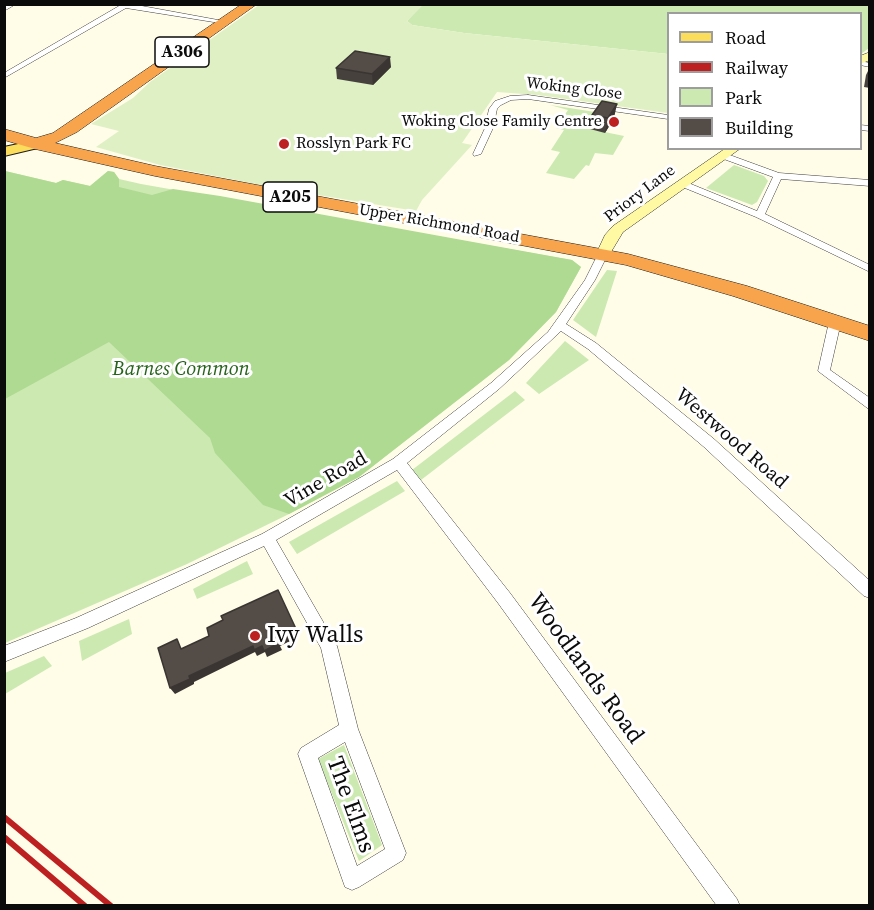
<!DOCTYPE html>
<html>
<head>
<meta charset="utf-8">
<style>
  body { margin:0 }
  #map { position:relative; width:874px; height:910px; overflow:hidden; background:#fffce8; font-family:"Source Serif 4",serif }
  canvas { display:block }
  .frame { position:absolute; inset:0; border:6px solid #0b0b0b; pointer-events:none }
  .legend { position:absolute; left:667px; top:12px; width:195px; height:138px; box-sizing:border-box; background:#fff; border:2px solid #9d9d9d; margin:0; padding:8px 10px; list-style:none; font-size:18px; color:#0b0b0b }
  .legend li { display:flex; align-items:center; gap:12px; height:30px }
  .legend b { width:30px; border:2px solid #9d9d9d }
</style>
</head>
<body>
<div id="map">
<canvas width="874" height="910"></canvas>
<div class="frame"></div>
<ul class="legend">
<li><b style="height:8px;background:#fcdd5b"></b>Road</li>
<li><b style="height:8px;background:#bd2020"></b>Railway</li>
<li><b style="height:16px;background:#cce9b2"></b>Park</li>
<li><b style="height:16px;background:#534c47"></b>Building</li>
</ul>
</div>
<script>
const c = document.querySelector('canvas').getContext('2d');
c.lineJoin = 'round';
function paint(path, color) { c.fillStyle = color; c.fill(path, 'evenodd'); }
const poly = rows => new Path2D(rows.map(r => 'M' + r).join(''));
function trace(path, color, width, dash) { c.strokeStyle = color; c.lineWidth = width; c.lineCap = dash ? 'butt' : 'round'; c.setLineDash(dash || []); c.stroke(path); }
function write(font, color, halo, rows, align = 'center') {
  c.font = font + ' "Source Serif 4",serif'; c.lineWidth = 6; c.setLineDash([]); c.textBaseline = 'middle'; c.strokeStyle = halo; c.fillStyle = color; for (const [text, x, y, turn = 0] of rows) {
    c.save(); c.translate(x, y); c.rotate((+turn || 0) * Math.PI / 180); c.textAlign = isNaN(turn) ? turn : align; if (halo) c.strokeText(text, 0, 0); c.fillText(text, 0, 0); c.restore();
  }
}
paint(poly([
  [423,4,869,5,869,48,861,54,860,14,668,14,668,54,464,33,412,25,407,21],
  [550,105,595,112,592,117,599,119,590,129,624,136,613,155,595,153,589,166,586,165,574,179,546,173,560,152,551,150,564,130,556,128,568,110],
  [734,165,764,176,768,181,757,202,752,205,706,188],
  [5,171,56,183,63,180,90,186,108,171,114,172,119,179,141,184,572,260,581,267,556,312,509,360,359,477,289,514,187,564,5,643],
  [607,270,617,271,596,337,573,320],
  [565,341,589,360,539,394,526,383],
  [515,391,525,400,421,480,412,470],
  [397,481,405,491,297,554,289,542],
  [247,561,253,574,197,599,193,589],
  [129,619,132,634,82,661,79,641],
  [44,656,52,666,5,694,5,673],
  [344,745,382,845,359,861,318,759]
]), '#cce9b2');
paint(poly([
  [5,171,56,183,63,180,90,186,108,171,114,172,119,179,119,187,152,195,173,189,220,196,572,260,581,267,556,312,509,360,359,477,289,514,263,505,215,453,210,438,109,342,5,399]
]), '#aeda91');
paint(poly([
  [259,5,423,5,407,21,412,25,464,33,668,54,668,113,538,95,497,92,462,143,472,145,422,200,416,211,281,189,160,165,96,147,119,131,91,124,133,98,150,82]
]), '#dff0c4');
const street = poly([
  [7,4,16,4,4,11,4,6,7,4],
  [113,4,131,4,229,22,226,24,126,8,4,78,4,73,119,6,113,4],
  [860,61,870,63,870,67,860,65,860,61],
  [528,95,668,115,668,119,528,99,511,100,501,105,497,109,493,128,481,154,474,156,473,154,485,128,489,109,495,101,510,96,528,95],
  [860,125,870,126,870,131,860,130,860,125],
  [721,154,727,154,779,173,870,180,870,186,781,179,765,214,870,265,870,272,756,217,680,186,680,182,686,182,757,211,773,177,721,158,721,154],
  [603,251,608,254,595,280,566,324,596,343,714,439,870,581,870,598,864,596,704,447,588,349,561,331,499,389,407,463,510,593,737,899,740,906,717,906,498,603,397,470,276,540,337,646,358,729,406,853,403,860,359,887,352,890,345,887,298,754,301,748,339,725,321,648,264,546,88,628,4,662,4,646,76,618,262,534,393,459,491,383,548,332,585,280,598,254,603,251],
  [345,742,385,849,357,866,318,758,345,742],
  [835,318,841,322,830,370,870,398,870,410,818,371,829,322,835,318]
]);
const secondary = poly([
  [870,52,870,60,860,64,860,56,870,52],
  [726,148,741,148,623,232,608,257,598,257,596,254,605,235,613,226,726,148]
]);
const primary = poly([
  [37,140,42,141,44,144,42,147,4,156,4,147,37,140]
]);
const highway = poly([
  [242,4,257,4,77,132,55,143,155,166,628,254,747,286,870,326,870,341,733,296,626,265,155,176,35,149,4,140,4,129,36,138,53,133,242,4]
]);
trace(street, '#3e3e3e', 1);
trace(secondary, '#2d2d2d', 1);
trace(primary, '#1c1c1c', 2);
trace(highway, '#1c1c1c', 1);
paint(street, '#fff');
paint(secondary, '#fff9a3');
paint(primary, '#fcdd5b');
paint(highway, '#f8a44d');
trace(poly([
  [4,817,111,906],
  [4,837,85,906]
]), '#bd2020', 6);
paint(poly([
  [391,67,373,85,337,79,336,68],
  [870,67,870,88,864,87,866,75],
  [592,115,614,118,605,133,590,129]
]), '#47413d');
paint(poly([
  [390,57,391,67,373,85,372,74],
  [617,104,614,118,605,133,608,118],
  [297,631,299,637,280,646,282,650,267,657,265,652,257,656,255,652,194,682,194,684,175,694,170,688,189,676,253,646,262,646]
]), '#3a3532');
const building = poly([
  [355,51,390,57,372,74,336,68,355,51],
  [602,101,617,104,608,118,592,115,602,101],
  [278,590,297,631,278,640,279,643,264,651,262,646,254,650,253,646,189,676,190,679,170,688,158,648,177,639,181,649,209,636,207,628,223,620,221,616,278,590]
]);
paint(building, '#534c47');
trace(building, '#3a3532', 1.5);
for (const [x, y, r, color] of [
  [614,122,6,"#bd2020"],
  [284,144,6,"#bd2020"],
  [255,636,6,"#bd2020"]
]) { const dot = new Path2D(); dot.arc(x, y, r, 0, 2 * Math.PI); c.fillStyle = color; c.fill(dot); trace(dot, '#fff', 2); }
write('16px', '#0b0b0b', '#fff', [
  ["Woking Close",574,89,7],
  ["Priory Lane",640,194,-37],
  ["Upper Richmond Road",439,224,10]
]);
write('16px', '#0b0b0b', '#fff', [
  ["Woking Close Family Centre",602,122],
  ["Rosslyn Park FC",296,144,"left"]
], 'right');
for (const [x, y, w] of [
  [182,52,54],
  [290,197,54]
]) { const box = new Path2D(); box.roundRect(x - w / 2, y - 15, w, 30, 4.5); c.fillStyle = '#fff'; c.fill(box); trace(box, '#0b0b0b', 1.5); }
write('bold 18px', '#0b0b0b', null, [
  ["A306",182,52],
  ["A205",290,197]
]);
write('italic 20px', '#26631a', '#fff', [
  ["Barnes Common",181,370]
]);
write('20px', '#0b0b0b', '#fff', [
  ["Westwood Road",731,439,41],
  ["Vine Road",326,480,-30]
]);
write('24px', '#0b0b0b', '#fff', [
  ["Ivy Walls",267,636]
], 'left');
write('24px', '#0b0b0b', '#fff', [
  ["Woodlands Road",585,669,54],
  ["The Elms",350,805,70]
]);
</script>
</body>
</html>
